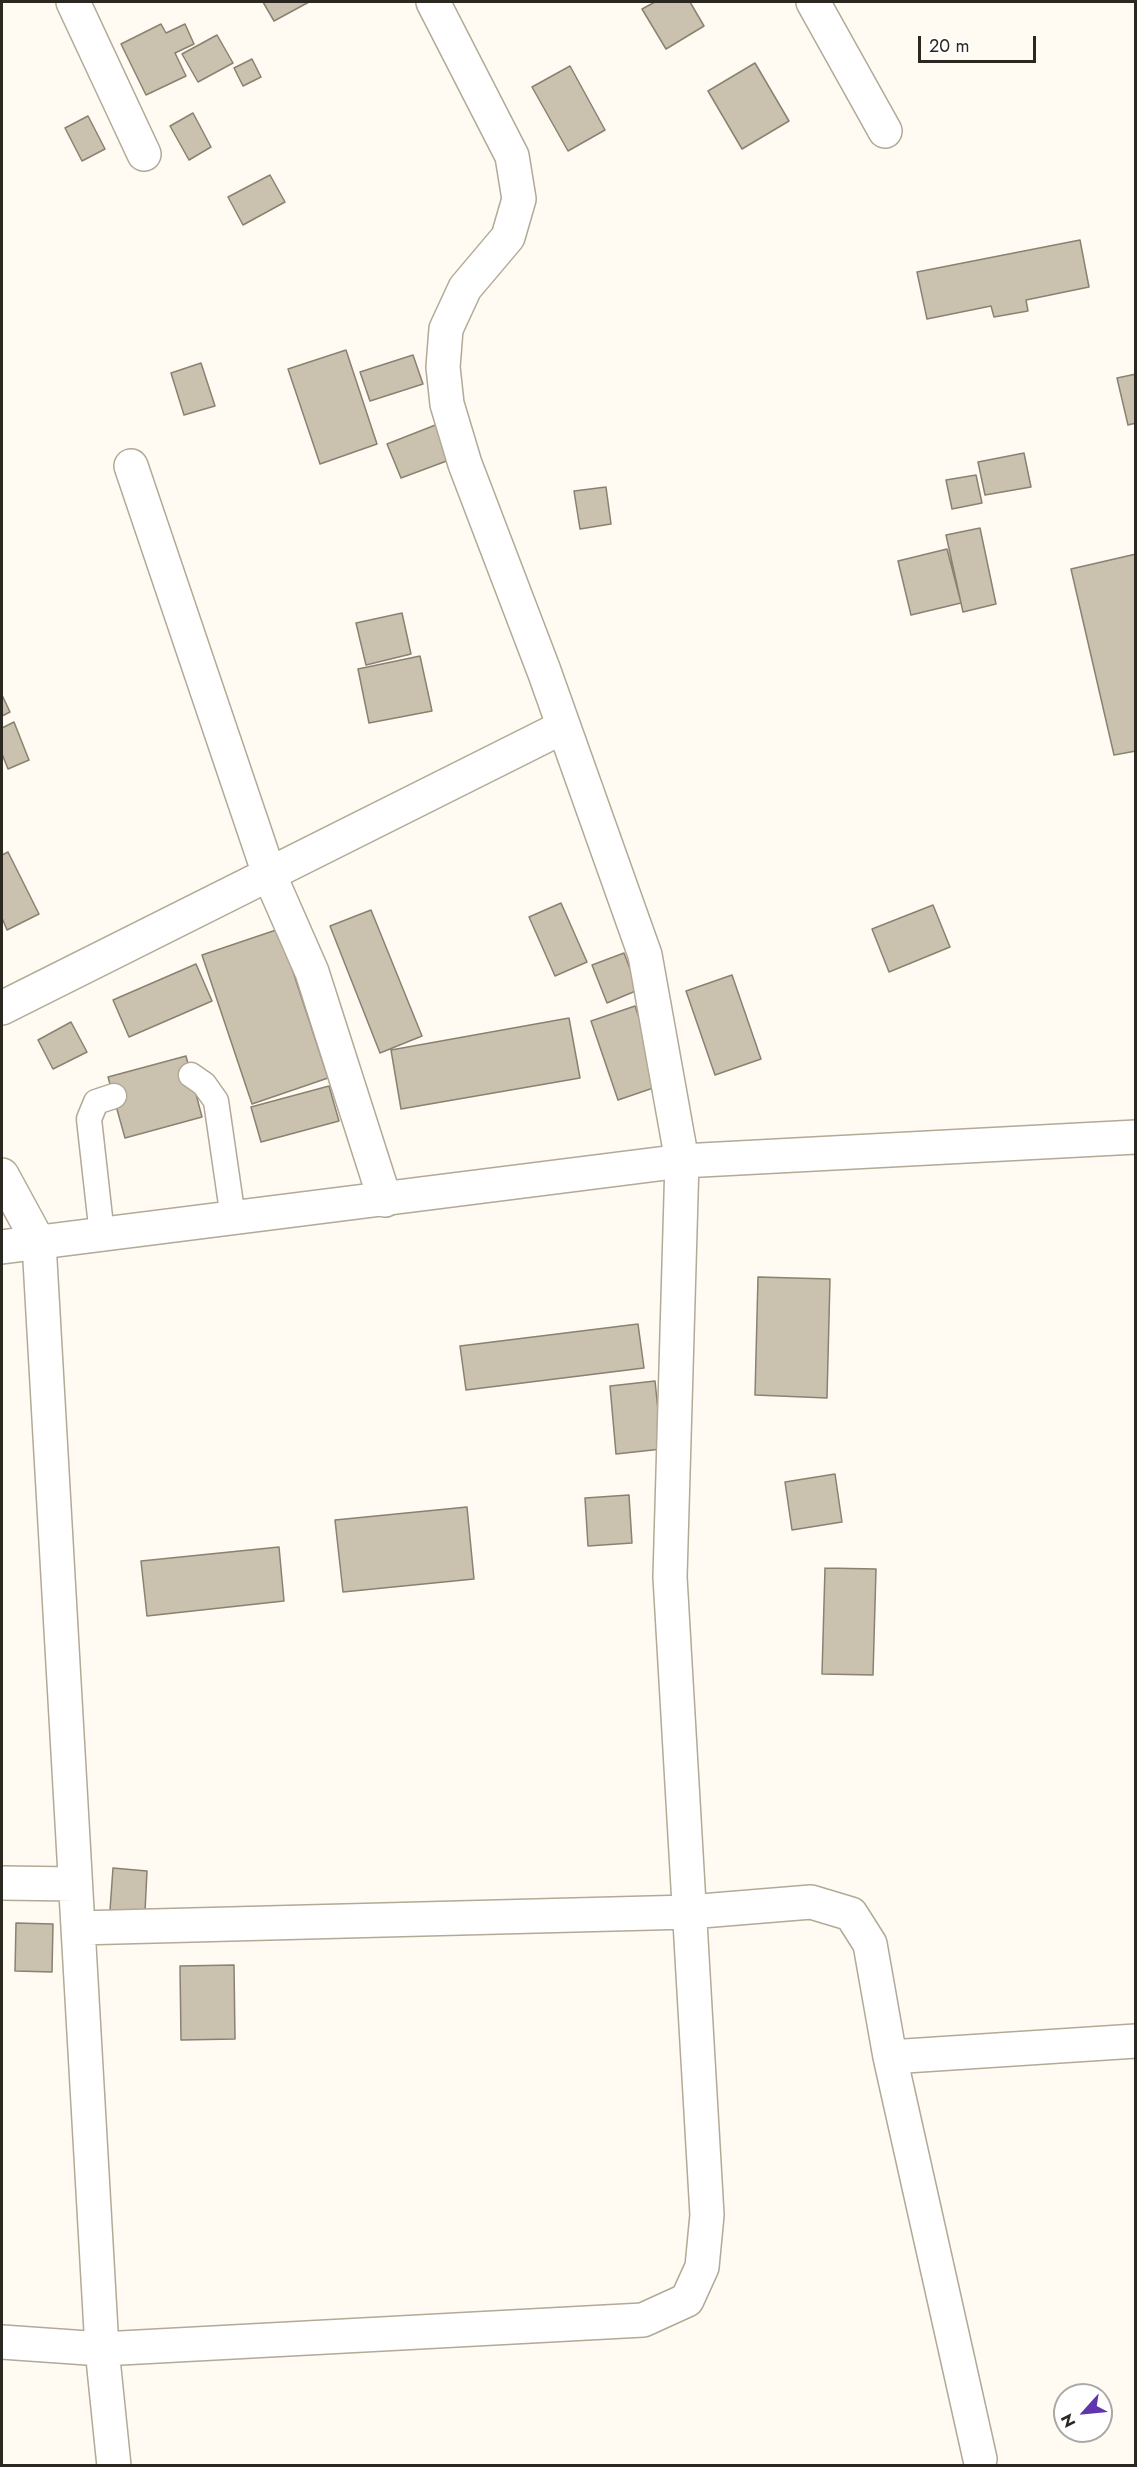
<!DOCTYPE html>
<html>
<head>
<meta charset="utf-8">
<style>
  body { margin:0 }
  #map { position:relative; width:1137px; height:2467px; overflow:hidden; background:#fffbf3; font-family:Jost,sans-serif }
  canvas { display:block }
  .frame { position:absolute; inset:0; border:3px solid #2b2821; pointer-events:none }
  .north { position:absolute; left:1053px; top:2383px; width:60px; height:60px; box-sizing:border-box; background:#fff; border:2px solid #aaa9a6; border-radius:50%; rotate:243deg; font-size:16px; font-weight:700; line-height:24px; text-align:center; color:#2b2821 }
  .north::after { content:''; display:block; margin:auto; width:21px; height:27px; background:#6036ae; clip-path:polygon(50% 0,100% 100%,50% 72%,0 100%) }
  .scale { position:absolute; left:918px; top:36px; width:118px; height:27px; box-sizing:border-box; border:3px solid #2b2821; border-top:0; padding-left:8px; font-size:18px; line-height:21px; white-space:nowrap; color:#2b2821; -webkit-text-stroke:4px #fff; paint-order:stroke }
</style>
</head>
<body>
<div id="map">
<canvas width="1137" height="2467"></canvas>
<div class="frame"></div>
<div class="north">N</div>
<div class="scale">20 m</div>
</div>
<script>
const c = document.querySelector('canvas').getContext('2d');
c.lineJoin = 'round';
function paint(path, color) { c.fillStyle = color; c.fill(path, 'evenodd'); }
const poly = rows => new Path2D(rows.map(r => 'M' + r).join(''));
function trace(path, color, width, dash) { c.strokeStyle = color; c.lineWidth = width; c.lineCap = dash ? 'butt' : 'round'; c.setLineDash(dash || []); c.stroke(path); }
const building = poly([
  [263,2,309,2,274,21,263,2],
  [655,2,690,2,704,26,666,49,642,9,655,2],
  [161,24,166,33,185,24,194,44,175,53,186,76,146,95,121,44,161,24],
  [217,35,233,63,198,82,182,54,217,35],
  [252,59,261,77,243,86,234,68,252,59],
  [755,63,789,121,742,149,708,91,755,63],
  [570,66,605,130,568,151,532,87,570,66],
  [193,113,211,147,189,160,170,126,193,113],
  [88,116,105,149,82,161,65,128,88,116],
  [270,175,285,202,243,225,228,197,270,175],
  [1080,240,1089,287,1026,300,1028,311,994,317,991,306,927,319,917,272,1080,240],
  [346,350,377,444,320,464,288,369,346,350],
  [413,355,423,384,370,401,360,372,413,355],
  [201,363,215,406,184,415,171,373,201,363],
  [1136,374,1136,423,1128,425,1117,378,1136,374],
  [438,424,452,459,401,478,387,444,438,424],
  [1024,453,1031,487,985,495,978,462,1024,453],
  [976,475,982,503,952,509,946,480,976,475],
  [606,487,611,524,580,529,574,491,606,487],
  [980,528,996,604,963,612,946,535,980,528],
  [947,549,961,603,911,615,898,561,947,549],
  [1136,554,1136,751,1114,755,1071,569,1136,554],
  [402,613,411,654,366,665,356,623,402,613],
  [420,656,432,711,369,723,358,669,420,656],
  [2,695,10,712,2,716,2,695],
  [14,722,29,760,8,769,2,754,2,728,14,722],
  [8,852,39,914,7,930,2,918,2,855,8,852],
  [561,903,587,962,555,976,529,917,561,903],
  [933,905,950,947,889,972,872,929,933,905],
  [371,910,422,1036,380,1053,330,926,371,910],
  [279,929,328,1078,252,1104,202,955,279,929],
  [624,953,638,990,607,1003,592,965,624,953],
  [196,964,212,1001,129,1037,113,1000,196,964],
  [732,975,761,1059,715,1075,686,991,732,975],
  [635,1006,662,1085,618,1100,591,1021,635,1006],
  [569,1018,580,1078,401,1109,391,1050,569,1018],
  [71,1022,87,1052,53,1069,38,1040,71,1022],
  [186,1056,202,1117,125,1138,108,1077,186,1056],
  [329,1086,339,1121,261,1142,251,1107,329,1086],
  [758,1277,830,1279,827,1398,755,1395,758,1277],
  [638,1324,644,1368,466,1390,460,1346,638,1324],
  [655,1381,662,1449,616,1454,610,1386,655,1381],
  [835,1474,842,1522,792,1530,785,1482,835,1474],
  [629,1495,632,1543,588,1546,585,1498,629,1495],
  [467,1507,474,1579,343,1592,335,1520,467,1507],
  [279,1547,284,1601,147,1616,141,1561,279,1547],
  [825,1568,876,1569,873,1675,822,1674,825,1568],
  [113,1868,147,1871,145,1912,110,1910,113,1868],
  [16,1923,53,1924,52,1972,15,1971,16,1923],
  [234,1965,235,2039,181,2040,180,1966,234,1965]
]);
paint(building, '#cac1af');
trace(building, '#8a8170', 1.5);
const lane = poly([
  [191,1075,204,1084,216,1101,233,1218],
  [102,1235,89,1119,96,1102,114,1096]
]);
const street = poly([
  [73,2,144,154],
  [813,2,885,131],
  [131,466,269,874,312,972,385,1200],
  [2,1008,563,727],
  [2,1175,39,1243,102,2349,114,2466],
  [2,1883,75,1884],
  [78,1928,689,1912,811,1902,851,1914,870,1944,890,2057,980,2459],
  [890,2057,1136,2041],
  [2,2342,102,2349,643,2320,687,2300,702,2267,707,2215,670,1577,682,1161,645,955,544,671,465,464,447,404,443,367,446,329,465,288,508,237,519,199,512,156,433,2]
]);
const primary = poly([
  [2,1247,682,1161,1136,1137]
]);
trace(lane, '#b2a997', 27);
trace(street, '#b2a997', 36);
trace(primary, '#b2a997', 36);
trace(lane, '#fff', 24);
trace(street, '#fff', 33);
trace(primary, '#fff', 33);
</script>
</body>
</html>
